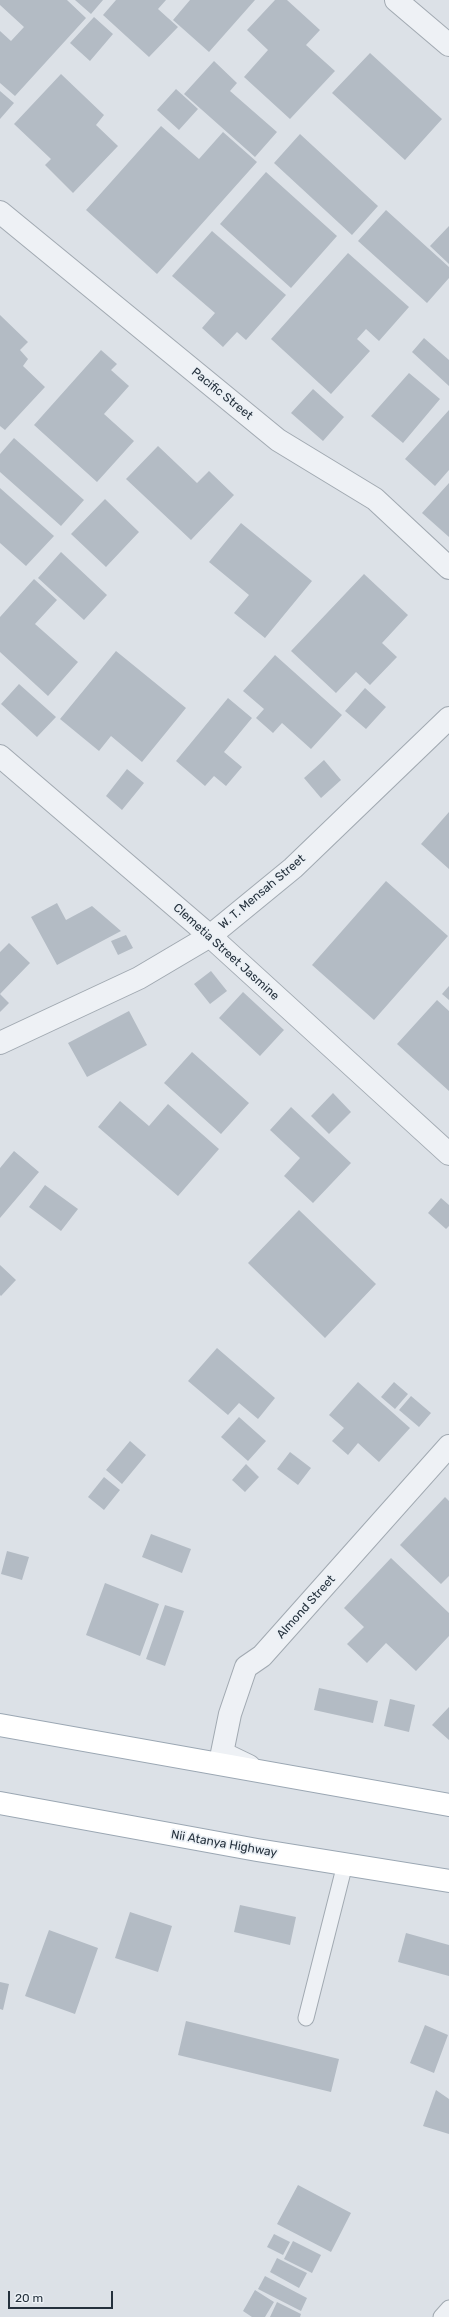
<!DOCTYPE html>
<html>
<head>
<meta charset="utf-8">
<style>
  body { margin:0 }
  #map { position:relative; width:449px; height:2317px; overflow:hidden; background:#dce1e7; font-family:Rubik,sans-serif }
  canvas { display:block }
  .scale { position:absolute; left:8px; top:2291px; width:105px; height:18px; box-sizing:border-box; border:2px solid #25313d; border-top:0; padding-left:5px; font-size:12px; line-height:14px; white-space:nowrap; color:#25313d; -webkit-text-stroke:3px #ebf0f5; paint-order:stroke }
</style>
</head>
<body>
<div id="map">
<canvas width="449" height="2317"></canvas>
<div class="scale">20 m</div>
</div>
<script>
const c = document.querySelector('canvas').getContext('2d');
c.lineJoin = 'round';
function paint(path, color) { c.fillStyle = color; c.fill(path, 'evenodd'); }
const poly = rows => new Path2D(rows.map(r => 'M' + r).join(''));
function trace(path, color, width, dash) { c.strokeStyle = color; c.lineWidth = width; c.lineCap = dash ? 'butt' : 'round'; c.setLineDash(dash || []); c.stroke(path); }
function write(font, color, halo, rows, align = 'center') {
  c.font = font + ' Rubik,sans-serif'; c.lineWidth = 3.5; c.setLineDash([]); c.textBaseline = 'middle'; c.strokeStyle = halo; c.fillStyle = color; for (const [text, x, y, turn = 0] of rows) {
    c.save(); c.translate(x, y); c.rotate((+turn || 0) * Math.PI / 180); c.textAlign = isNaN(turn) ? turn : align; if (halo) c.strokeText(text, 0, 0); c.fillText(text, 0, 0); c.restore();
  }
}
paint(poly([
  [0,0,67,0,86,18,15,96,0,83,0,31,11,41,24,27,0,5],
  [75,0,103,0,91,14],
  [116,0,166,0,158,9,178,27,149,57,103,15],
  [190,0,255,0,209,52,173,20],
  [275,0,287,0,320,30,306,45,335,71,290,119,244,77,268,50,247,30],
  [94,17,113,34,90,61,70,43],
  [370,53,442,119,405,160,332,93],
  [214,61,237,83,230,91,277,132,255,157,184,94],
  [61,74,104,115,96,125,118,146,73,193,45,165,51,159,14,124],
  [176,89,198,109,179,130,157,110],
  [0,91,14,103,0,119],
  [161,126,199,159,223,132,257,162,157,274,86,210],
  [300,134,378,206,352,235,274,163],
  [266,172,337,236,291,288,220,224],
  [386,210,449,267,449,278,427,303,358,241],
  [449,226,449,264,430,246],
  [212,231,286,295,246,340,237,332,223,347,202,328,215,313,172,276],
  [348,253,409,307,379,341,366,329,357,339,370,351,331,394,271,339],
  [0,315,28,342,20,350,28,359,23,366,45,387,5,430,0,426],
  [424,338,449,360,449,386,412,352],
  [101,350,117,364,111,370,129,386,104,414,134,441,97,482,34,425],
  [409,373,440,399,403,443,371,416],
  [313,389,344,417,323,441,291,413],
  [449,410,449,470,435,486,405,459],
  [14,438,84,500,61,526,0,472,0,454],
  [158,446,197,483,209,471,234,495,191,540,126,479],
  [449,483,449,537,422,513],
  [0,488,54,536,26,566,0,543],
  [105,499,139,532,106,567,71,534],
  [241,523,312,581,265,638,234,613,249,595,209,562],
  [61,552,107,595,84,620,38,578],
  [364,574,408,615,382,643,397,657,370,685,356,672,336,693,291,651],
  [34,579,57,600,35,624,78,662,48,696,0,652,0,617],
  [116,651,186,708,142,762,111,736,99,751,60,719],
  [275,655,342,715,311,749,282,723,273,733,256,718,264,709,243,691],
  [19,684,56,717,37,737,1,704],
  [365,688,386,707,366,729,345,711],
  [228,698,252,718,224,752,242,767,226,786,214,776,205,786,176,761],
  [324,760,341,780,321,798,304,778],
  [127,769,144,783,122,810,106,796],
  [449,812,449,869,421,844],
  [386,881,448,936,374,1020,312,965],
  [57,903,66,920,92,906,121,931,57,965,31,917],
  [126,935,133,948,118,955,111,941],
  [9,943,30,963,0,994,9,1003,0,1012,0,952],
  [211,971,227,991,210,1004,194,984],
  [449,986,449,1000,442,994],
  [243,992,284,1030,260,1056,219,1018],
  [437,1000,449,1011,449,1091,397,1044],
  [129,1011,147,1045,87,1077,68,1043],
  [192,1052,249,1103,221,1134,164,1083],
  [333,1093,351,1112,329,1134,311,1116],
  [120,1101,149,1126,168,1104,219,1149,178,1196,98,1127],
  [291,1107,351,1163,313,1203,284,1176,300,1158,270,1130],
  [14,1151,39,1172,0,1218,0,1168],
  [45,1185,78,1209,61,1231,29,1207],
  [441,1198,449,1205,449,1226,446,1229,428,1213],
  [299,1210,376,1284,325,1338,248,1263],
  [0,1265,16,1280,1,1296,0,1295],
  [217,1348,275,1398,258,1419,239,1403,228,1415,188,1381],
  [358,1382,410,1428,379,1462,358,1443,348,1455,332,1441,344,1428,329,1415],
  [394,1382,408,1394,395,1409,381,1397],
  [411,1396,431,1413,419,1427,399,1410],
  [239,1417,266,1441,248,1461,221,1437],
  [130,1441,146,1455,122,1484,106,1470],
  [290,1452,311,1468,298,1485,277,1469],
  [246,1464,259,1477,245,1492,232,1480],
  [104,1477,120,1490,104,1510,88,1497],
  [445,1497,449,1501,449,1576,441,1584,400,1545],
  [151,1534,191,1549,182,1573,142,1557],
  [7,1551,29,1557,22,1580,1,1574],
  [391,1558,449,1613,449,1636,416,1671,386,1643,367,1663,347,1644,364,1627,344,1608],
  [105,1583,159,1604,140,1656,86,1635],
  [165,1605,184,1611,165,1666,146,1659],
  [319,1688,378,1701,373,1723,314,1710],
  [390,1699,415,1705,409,1732,384,1726],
  [449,1707,449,1740,432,1725],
  [240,1905,296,1917,290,1945,234,1932],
  [130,1912,172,1926,158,1972,115,1958],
  [49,1930,98,1948,75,2014,25,1996],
  [406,1933,449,1945,449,1976,398,1962],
  [0,1982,9,1984,3,2010,0,2009],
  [186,2021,339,2059,331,2092,178,2055],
  [425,2025,448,2035,434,2073,410,2063],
  [436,2090,449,2099,449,2134,423,2126],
  [298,2185,351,2213,331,2252,277,2224],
  [274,2234,290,2242,283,2255,267,2247],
  [293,2241,321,2255,312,2273,284,2259],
  [277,2258,307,2273,299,2288,270,2272],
  [265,2276,307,2298,301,2311,258,2289],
  [255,2290,274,2302,265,2317,252,2317,243,2311],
  [277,2302,301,2314,300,2317,270,2317]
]), '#b3bbc4');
const service = poly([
  [306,2018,345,1864],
  [441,2317,449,2308]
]);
const minor = poly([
  [396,0,449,45],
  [0,212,278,440,375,499,449,568],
  [0,756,210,936,449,1154],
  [0,1043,139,978,210,936,293,868,449,718],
  [249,1766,222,1753,230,1714,246,1667,262,1656,449,1446]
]);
const primary = poly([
  [0,1725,449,1805],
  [0,1803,257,1850,449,1881]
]);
trace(service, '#a1a9b1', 17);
trace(minor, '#a1a9b1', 24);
trace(primary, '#9ba7b3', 24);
trace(service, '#eef1f5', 15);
trace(minor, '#eef1f5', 22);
trace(primary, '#fff', 22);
write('12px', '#25313d', '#ebf0f5', [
  ["Pacific Street",222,394,39],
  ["W. T. Mensah Street",262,892,-40],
  ["Clemetia Street Jasmine",226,952,42],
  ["Almond Street",306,1607,-48],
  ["Nii Atanya Highway",224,1844,10]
]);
</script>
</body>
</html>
